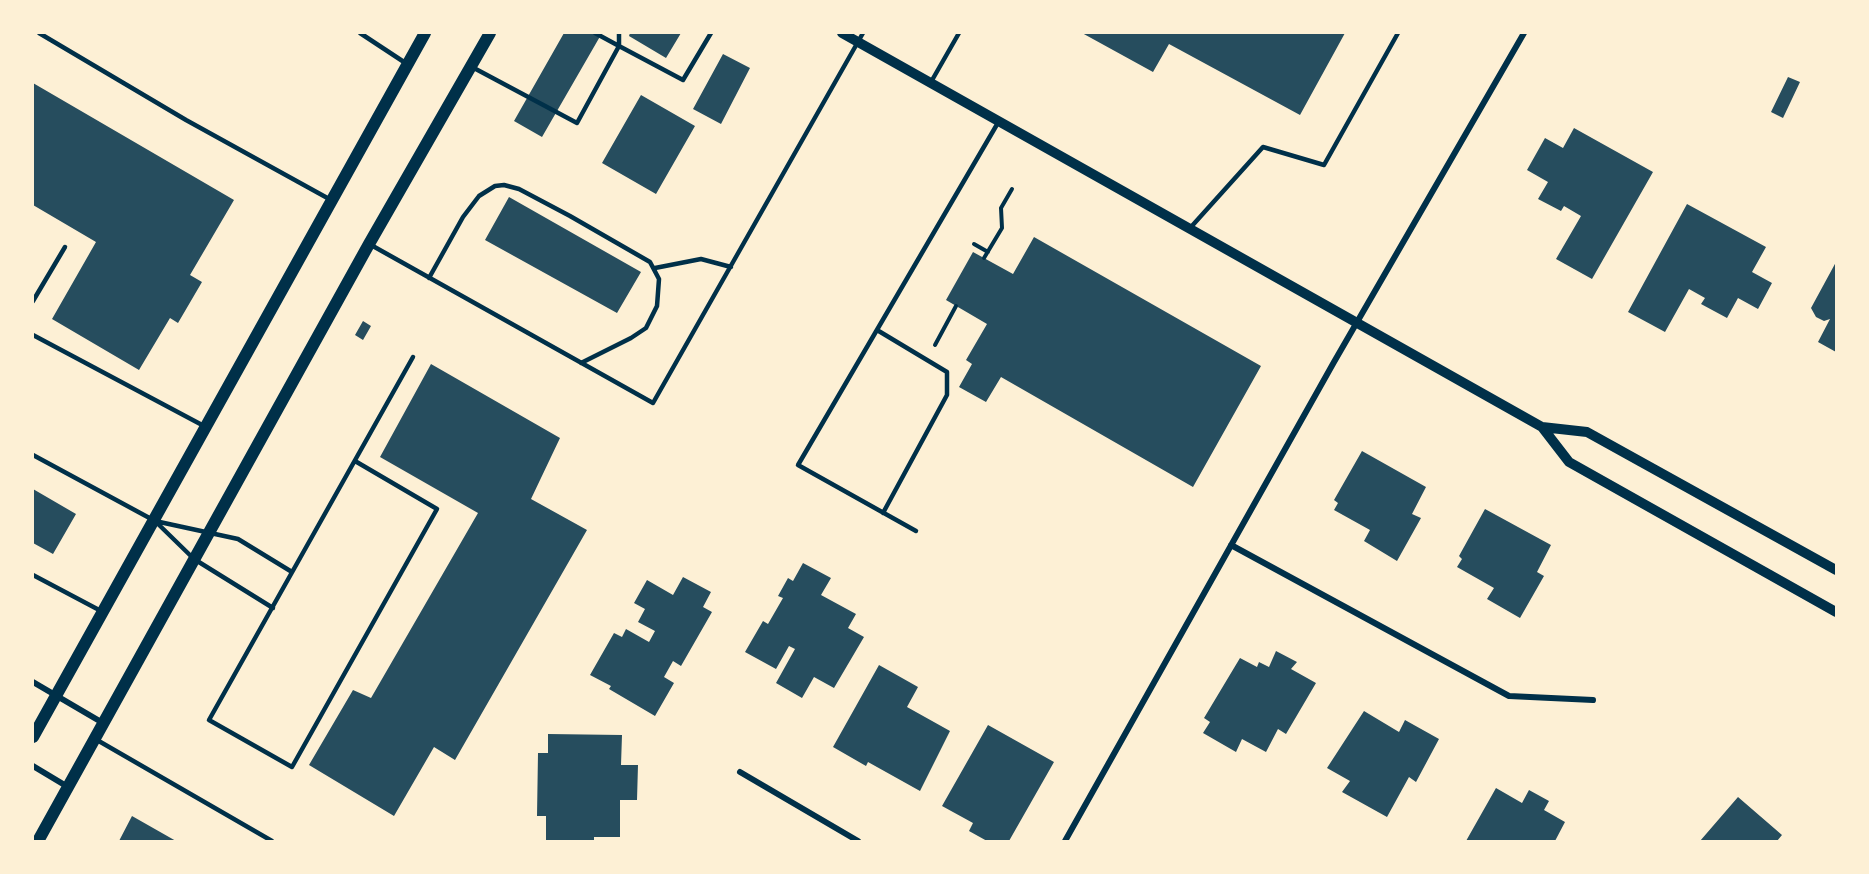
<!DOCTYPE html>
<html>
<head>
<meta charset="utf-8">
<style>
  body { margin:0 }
  #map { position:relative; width:1869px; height:874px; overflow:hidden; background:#fdf0d5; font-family:"Asap Condensed",sans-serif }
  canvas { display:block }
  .frame { position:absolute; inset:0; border:34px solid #fdf0d5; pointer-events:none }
</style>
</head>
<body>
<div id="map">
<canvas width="1869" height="874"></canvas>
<div class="frame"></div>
</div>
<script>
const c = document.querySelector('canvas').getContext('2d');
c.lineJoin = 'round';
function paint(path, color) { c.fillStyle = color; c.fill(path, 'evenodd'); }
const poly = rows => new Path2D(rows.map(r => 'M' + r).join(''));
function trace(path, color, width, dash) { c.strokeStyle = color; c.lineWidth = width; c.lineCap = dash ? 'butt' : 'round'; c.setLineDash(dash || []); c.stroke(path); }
paint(poly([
  [564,33,602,33,542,137,514,121],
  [630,33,681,33,666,58,629,36],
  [1082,33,1345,33,1300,115,1169,44,1153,72],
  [723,54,750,68,721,124,693,109],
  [1788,77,1800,82,1783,118,1771,112],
  [33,83,234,200,190,275,202,282,178,323,170,318,139,370,52,319,96,242,33,205],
  [641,95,695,126,656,194,602,163],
  [1574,128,1653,172,1592,279,1556,259,1581,216,1564,206,1561,211,1538,199,1548,182,1527,170,1545,138,1563,148],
  [509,197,641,272,617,313,485,240],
  [1687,204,1766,247,1752,272,1772,283,1758,309,1738,298,1727,318,1701,304,1705,298,1689,289,1665,332,1628,312],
  [1034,237,1261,366,1193,487,1001,377,986,402,959,387,972,364,966,360,987,324,946,300,973,252,1013,274],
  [1836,262,1836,352,1818,342,1830,319,1824,321,1816,317,1811,308],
  [363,321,371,326,363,340,355,335],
  [431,364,560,438,531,499,587,530,455,760,434,747,394,816,309,765,353,690,371,698,478,513,380,457],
  [1362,451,1426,487,1412,514,1421,518,1397,561,1364,541,1370,530,1334,510,1338,503,1334,500],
  [33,489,76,514,53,554,33,543],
  [1485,509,1551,545,1537,572,1544,576,1520,618,1487,599,1494,588,1457,567,1462,559,1459,556],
  [803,563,831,578,821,595,856,614,848,628,864,637,834,688,814,677,802,698,776,683,795,649,789,646,776,669,745,652,763,621,768,624,783,598,778,596,788,578,793,581],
  [683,577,711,592,703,607,712,612,681,666,673,661,664,677,674,683,655,716,609,689,611,686,590,675,614,633,622,637,626,629,649,642,655,631,638,622,645,609,634,603,647,580,673,595],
  [1276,651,1297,662,1291,669,1316,683,1286,734,1278,729,1266,752,1242,739,1236,752,1203,733,1210,722,1204,718,1240,658,1257,667,1259,662,1269,667],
  [879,665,918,687,907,707,950,731,920,791,868,762,866,766,833,747],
  [1364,711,1399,732,1405,720,1439,739,1416,782,1409,777,1387,817,1342,792,1350,781,1327,768],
  [988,725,1054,762,1009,841,987,841,969,831,973,823,942,806],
  [548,734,622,735,621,765,638,765,637,800,620,800,620,837,594,837,594,841,546,841,546,816,537,816,538,753,548,753],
  [1496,788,1522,803,1529,790,1549,801,1544,810,1565,822,1555,841,1466,841],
  [1738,797,1782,835,1777,841,1700,841],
  [132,816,176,841,119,841]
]), '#264d5e');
trace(poly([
  [974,244,988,252],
  [984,258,1002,228,1001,208,1012,189],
  [935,345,956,306]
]), '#003049', 4);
trace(poly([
  [39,33,186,120,331,200],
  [360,33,407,64],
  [619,33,619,46,683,80,711,33],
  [472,67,577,123,619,46,595,33],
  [931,82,959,33],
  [1191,227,1263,147,1324,165,1398,33],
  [371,245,653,403,863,33],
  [655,268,701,259,731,267],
  [429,278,463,217,479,196,495,186,504,185,519,189,570,216,650,262,659,279,657,306,646,328,631,338,581,363],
  [33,301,65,247],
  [877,330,947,372,947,395,883,513],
  [33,335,204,426],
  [33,455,155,521,194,559,273,608],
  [355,461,437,509,292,767,209,720,413,357],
  [155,521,238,539,292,572],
  [916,531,798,465,999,121],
  [33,575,101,611],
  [97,740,272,841]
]), '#003049', 4.5);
trace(poly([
  [1231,545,1509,696,1593,700],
  [33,682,103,723],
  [33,766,68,787],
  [740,772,858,841],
  [1065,841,1334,362,1524,33]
]), '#003049', 6);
trace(poly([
  [842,33,1542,427,1569,462,1836,612],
  [1542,427,1587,432,1836,570]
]), '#003049', 10);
trace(poly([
  [33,737,425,33],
  [38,841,369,244,490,33]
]), '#003049', 12);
</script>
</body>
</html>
